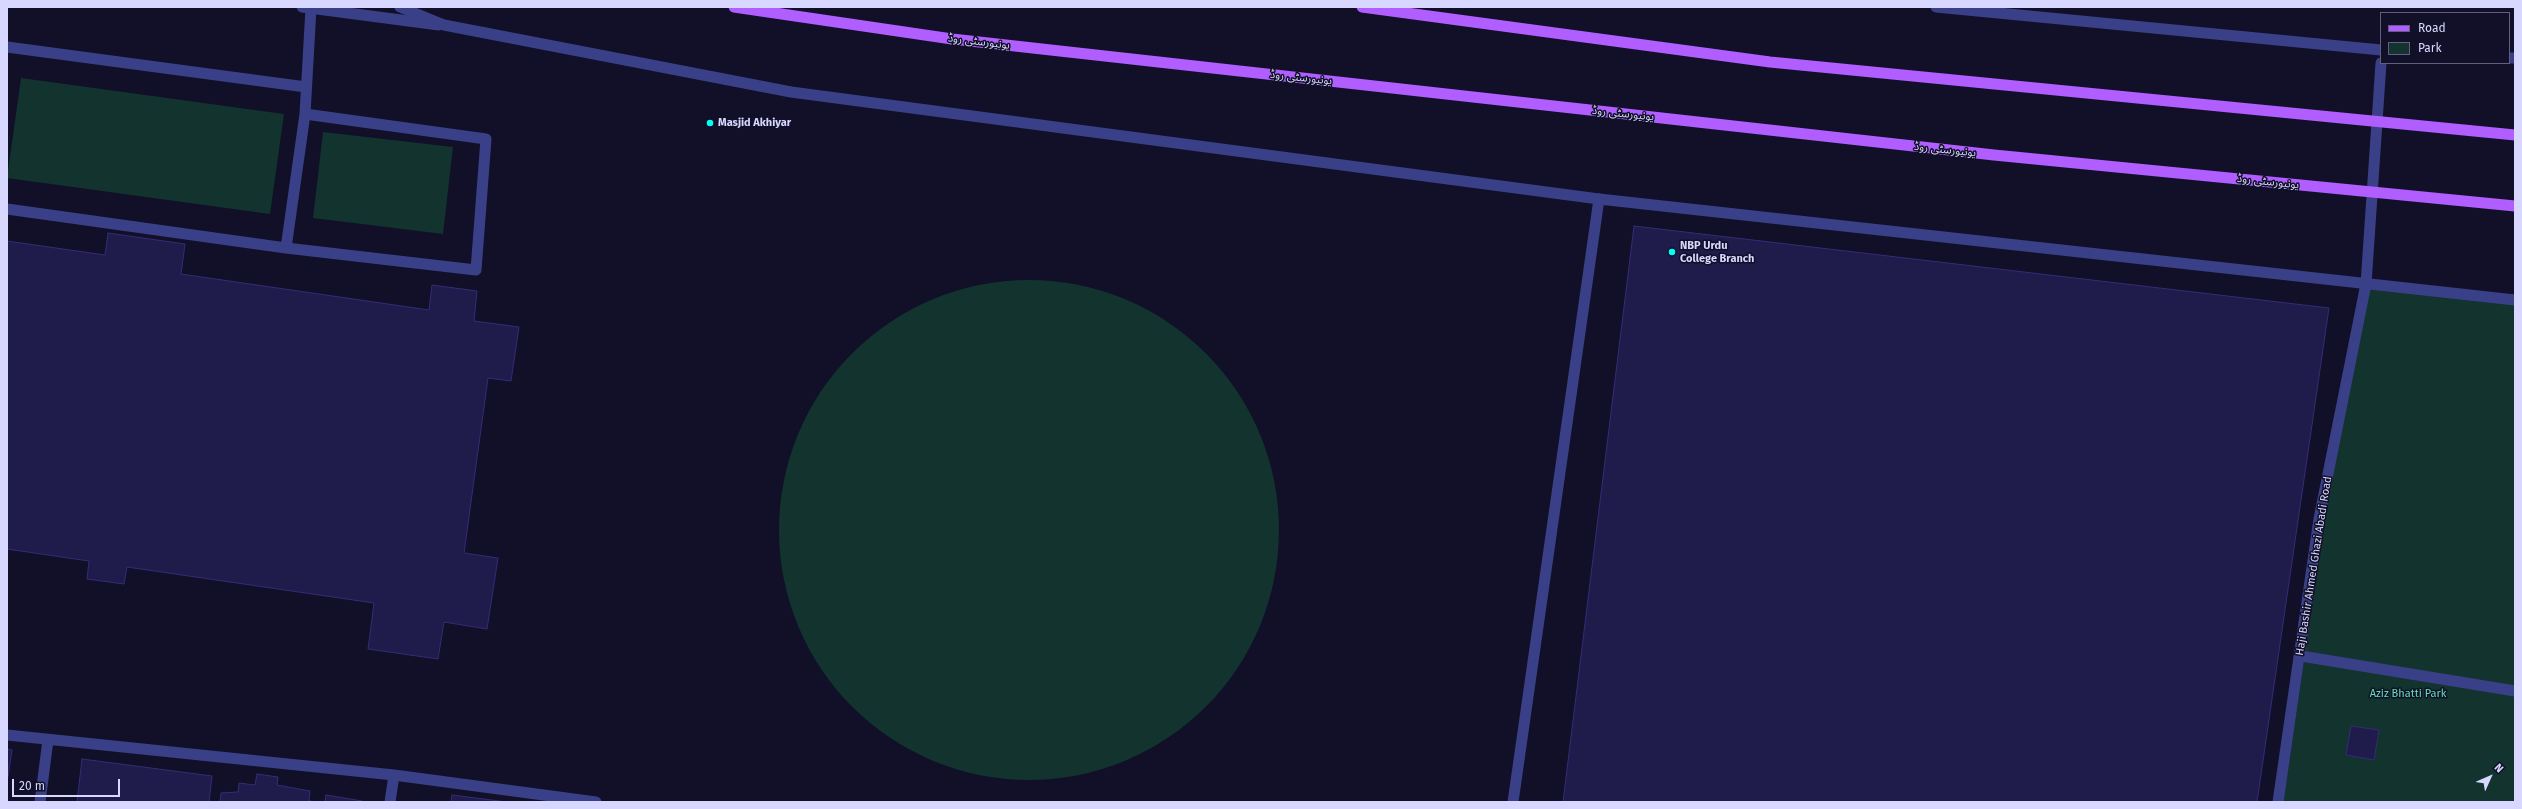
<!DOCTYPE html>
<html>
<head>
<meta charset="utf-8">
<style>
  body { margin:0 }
  #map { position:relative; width:2522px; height:809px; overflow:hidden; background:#111028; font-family:"Fira Sans",sans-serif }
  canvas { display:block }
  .frame { position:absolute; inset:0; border:8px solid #d7d7ff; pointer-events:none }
  .legend { position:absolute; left:2380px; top:12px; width:130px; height:52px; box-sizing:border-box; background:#111028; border:1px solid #60607e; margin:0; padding:5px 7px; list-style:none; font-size:12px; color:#d7d7ff }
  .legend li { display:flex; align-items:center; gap:8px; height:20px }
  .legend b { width:20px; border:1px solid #60607e }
  .north { position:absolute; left:2470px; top:757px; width:40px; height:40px; -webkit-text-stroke:3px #111028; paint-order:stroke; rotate:45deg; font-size:11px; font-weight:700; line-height:16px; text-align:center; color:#d7d7ff }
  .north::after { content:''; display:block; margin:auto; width:14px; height:18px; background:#d7d7ff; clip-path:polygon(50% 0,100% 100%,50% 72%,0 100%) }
  .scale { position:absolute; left:12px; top:779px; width:108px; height:18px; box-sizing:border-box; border:2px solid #d7d7ff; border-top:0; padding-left:5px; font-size:12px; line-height:14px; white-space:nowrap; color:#d7d7ff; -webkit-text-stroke:3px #111028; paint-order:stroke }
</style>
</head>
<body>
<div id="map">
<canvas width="2522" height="809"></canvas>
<div class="frame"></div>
<ul class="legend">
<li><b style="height:5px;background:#b05eff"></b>Road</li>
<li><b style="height:11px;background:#12332e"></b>Park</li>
</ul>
<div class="north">N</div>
<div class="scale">20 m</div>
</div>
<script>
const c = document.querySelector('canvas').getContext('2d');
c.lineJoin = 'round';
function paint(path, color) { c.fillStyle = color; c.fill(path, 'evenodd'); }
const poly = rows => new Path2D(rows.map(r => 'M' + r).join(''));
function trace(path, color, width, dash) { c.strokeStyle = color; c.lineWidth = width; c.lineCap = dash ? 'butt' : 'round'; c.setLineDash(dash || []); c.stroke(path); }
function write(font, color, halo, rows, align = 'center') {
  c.font = font + ' "Fira Sans","Noto Sans Arabic",sans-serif'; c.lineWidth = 3; c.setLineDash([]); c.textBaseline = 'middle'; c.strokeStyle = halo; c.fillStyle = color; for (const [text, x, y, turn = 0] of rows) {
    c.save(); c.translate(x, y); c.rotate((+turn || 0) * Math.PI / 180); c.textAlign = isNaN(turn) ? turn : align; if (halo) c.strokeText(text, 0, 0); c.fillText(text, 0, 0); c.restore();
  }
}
paint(poly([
  [21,78,284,114,270,214,7,178],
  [323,132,453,147,443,234,313,218],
  '779 530a250 250 0 1 1 500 0a250 250 0 1 1-500 0Z',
  [2360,285,2515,299,2515,802,2283,802]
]), '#12332e');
const building = poly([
  [1634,226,2329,308,2257,802,1563,802,1634,226],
  [108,233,185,244,181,274,429,310,432,285,477,291,474,321,519,327,511,381,488,378,464,553,498,558,487,629,444,622,438,659,368,649,374,603,127,567,124,584,87,579,89,561,7,549,7,241,105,255,108,233],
  [2351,726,2379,730,2374,760,2346,755,2351,726],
  [7,749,12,750,7,783,7,749],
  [82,759,212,776,209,802,77,802,82,759],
  [257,774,278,777,277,785,310,791,309,801,317,802,220,802,221,793,238,792,239,783,255,785,257,774],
  [326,795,362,801,362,802,325,802,326,795],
  [452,795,507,802,451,802,452,795]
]);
paint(building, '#1f1b4a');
trace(building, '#332d76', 1);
trace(poly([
  [302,7,439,25],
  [7,47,306,87],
  [7,209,286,248,476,270,486,139,305,114,311,8],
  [286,248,305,114]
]), '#3a4088', 11);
trace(poly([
  [2301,656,2515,691],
  [7,735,394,775,596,802],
  [40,802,48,740],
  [390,802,394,775],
  [1513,802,1599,199]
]), '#3a4088', 11);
trace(poly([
  [400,7,444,25,791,92,1599,199,2515,300],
  [1936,7,2381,50],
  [2509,58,2515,58],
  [2278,802,2319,519,2366,284,2381,63]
]), '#3a4088', 11);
trace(poly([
  [734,7,952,39]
]), '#b05eff', 11);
trace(poly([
  [1362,7,1770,62,2515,135],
  [952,39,1994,155,2515,206]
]), '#b05eff', 11);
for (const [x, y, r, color] of [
  [710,123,4,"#03fffa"],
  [1672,252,4,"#03fffa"]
]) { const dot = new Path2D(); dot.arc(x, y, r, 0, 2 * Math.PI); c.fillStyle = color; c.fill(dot); trace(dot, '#111028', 1.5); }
write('11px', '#d7d7ff', '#111028', [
  ["یونیورسٹی روڈ",979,42,7],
  ["یونیورسٹی روڈ",1301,78,6],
  ["یونیورسٹی روڈ",1623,114,6],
  ["یونیورسٹی روڈ",1945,150,6],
  ["یونیورسٹی روڈ",2268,182,6],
  ["Haji Bashir Ahmed Ghazi Abadi Road",2314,566,-81]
]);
write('bold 11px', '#d7d7ff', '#111028', [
  ["Masjid Akhiyar",718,123],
  ["NBP Urdu",1680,246],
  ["College Branch",1680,259]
], 'left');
write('11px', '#60e2b2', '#111028', [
  ["Aziz Bhatti Park",2408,694]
]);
</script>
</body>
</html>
